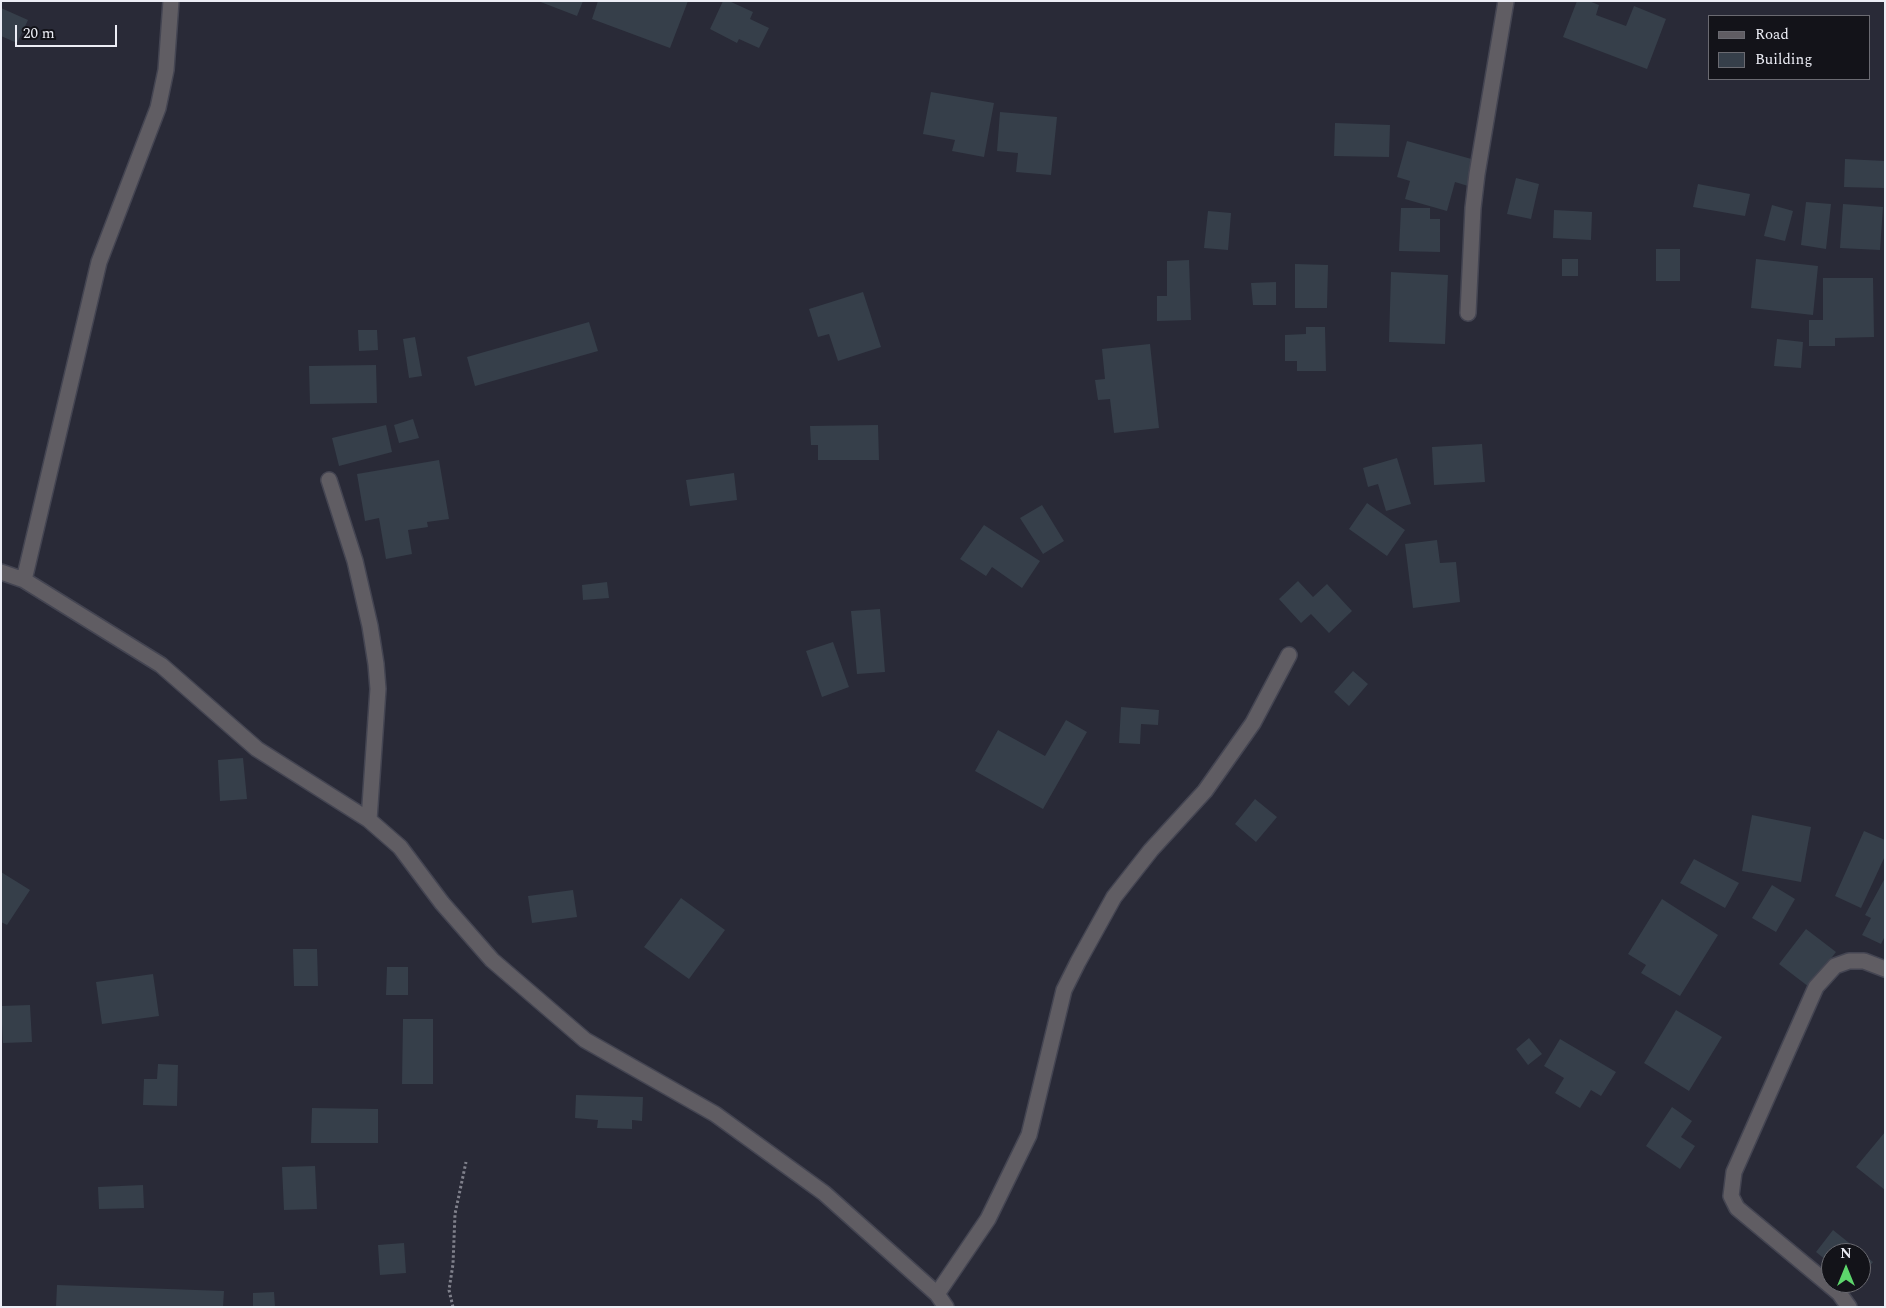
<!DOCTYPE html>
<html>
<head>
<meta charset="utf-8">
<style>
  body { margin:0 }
  #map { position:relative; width:1886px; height:1308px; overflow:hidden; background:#292a37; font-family:Spectral,serif }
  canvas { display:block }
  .frame { position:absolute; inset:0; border:2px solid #ecedf5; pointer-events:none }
  .legend { position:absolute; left:1708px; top:15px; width:162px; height:65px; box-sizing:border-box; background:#131319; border:1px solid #6a6a71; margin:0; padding:6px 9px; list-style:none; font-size:15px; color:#ecedf5 }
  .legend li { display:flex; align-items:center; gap:10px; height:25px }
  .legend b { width:25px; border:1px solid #6a6a71 }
  .north { position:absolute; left:1821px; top:1243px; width:50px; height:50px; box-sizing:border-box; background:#131319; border:1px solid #6a6a71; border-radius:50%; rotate:0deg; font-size:14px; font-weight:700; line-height:20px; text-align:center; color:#ecedf5 }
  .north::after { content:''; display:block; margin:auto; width:18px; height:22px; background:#5dd56c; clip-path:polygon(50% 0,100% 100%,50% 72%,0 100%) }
  .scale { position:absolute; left:15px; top:25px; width:102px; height:22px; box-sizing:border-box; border:2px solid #ecedf5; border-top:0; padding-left:6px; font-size:15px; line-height:18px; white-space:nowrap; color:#ecedf5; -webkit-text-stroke:4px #131319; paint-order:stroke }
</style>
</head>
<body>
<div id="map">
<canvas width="1886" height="1308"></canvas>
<div class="frame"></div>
<ul class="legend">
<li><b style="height:6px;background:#605d63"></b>Road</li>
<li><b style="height:14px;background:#363f4a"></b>Building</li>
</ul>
<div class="north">N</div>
<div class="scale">20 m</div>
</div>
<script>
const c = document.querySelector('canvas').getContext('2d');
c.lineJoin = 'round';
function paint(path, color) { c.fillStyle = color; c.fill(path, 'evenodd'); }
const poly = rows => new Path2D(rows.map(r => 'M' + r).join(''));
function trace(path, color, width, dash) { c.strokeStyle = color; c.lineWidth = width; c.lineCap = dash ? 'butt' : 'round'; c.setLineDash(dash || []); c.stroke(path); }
paint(poly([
  [538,1,583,1,577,16],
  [598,1,688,1,670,48,592,19],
  [723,1,729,1,753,12,750,19,769,28,759,48,739,39,737,43,710,29],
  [1577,1,1589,1,1599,5,1596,15,1626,26,1634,6,1666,19,1647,69,1563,37],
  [1,8,28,20,17,43,1,36],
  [931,92,994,103,984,157,952,151,955,140,923,134],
  [1000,112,1057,117,1051,175,1016,172,1018,153,997,151],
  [1335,123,1390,125,1389,157,1334,156],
  [1407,141,1475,160,1468,186,1455,182,1447,211,1405,199,1410,181,1397,177],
  [1845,159,1885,161,1884,188,1844,187],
  [1516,178,1539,184,1531,219,1507,214],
  [1698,184,1750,194,1745,216,1693,207],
  [1806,202,1831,204,1826,249,1801,245],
  [1843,204,1883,207,1880,250,1840,248],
  [1772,205,1793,211,1785,241,1764,236],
  [1401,208,1430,208,1430,219,1440,219,1440,252,1399,251],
  [1554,210,1592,212,1591,240,1553,238],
  [1208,211,1231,213,1228,250,1204,248],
  [1656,249,1680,249,1680,281,1656,281],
  [1562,259,1578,259,1578,276,1562,276],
  [1756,259,1818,266,1813,315,1751,308],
  [1189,260,1191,320,1157,321,1157,296,1167,296,1167,261],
  [1295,264,1328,265,1327,308,1295,308],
  [1391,272,1448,275,1445,344,1389,342],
  [1823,278,1873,278,1874,337,1835,338,1835,346,1809,346,1809,320,1823,320],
  [1276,282,1276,305,1253,305,1251,283],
  [863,292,881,347,838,361,829,334,818,337,809,309],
  [589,322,598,351,475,386,467,357],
  [1306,327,1325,327,1326,371,1297,371,1297,361,1285,361,1285,335,1306,334],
  [358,330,377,330,378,350,359,351],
  [415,337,422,376,409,378,403,339],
  [1777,339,1803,342,1801,368,1774,366],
  [1150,344,1159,428,1114,433,1110,399,1098,400,1095,380,1105,379,1102,349],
  [376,365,377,403,310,404,309,366],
  [413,419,419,438,399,443,394,425],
  [386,425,392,452,339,466,332,438],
  [878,425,879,460,818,460,818,445,811,445,810,426],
  [1482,444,1485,482,1434,485,1432,447],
  [1397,458,1411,504,1386,511,1378,484,1368,487,1363,468],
  [439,460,449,519,427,522,428,527,408,530,412,554,386,559,379,518,365,521,357,474],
  [734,473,737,500,690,506,686,480],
  [1367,503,1405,530,1387,556,1349,529],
  [1042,505,1064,541,1043,554,1020,518],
  [984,525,1040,561,1022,588,992,567,986,576,960,559],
  [1437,540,1440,563,1456,562,1460,602,1413,608,1405,544],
  [1298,581,1313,597,1327,584,1352,611,1329,633,1311,614,1301,623,1279,599],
  [607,582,609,598,583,600,582,585],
  [880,609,885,672,857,674,851,611],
  [833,642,849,687,822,697,806,651],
  [1353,671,1368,684,1349,706,1334,692],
  [1121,707,1159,710,1158,725,1141,724,1140,744,1119,743],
  [1066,720,1087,732,1043,809,975,771,998,730,1045,756],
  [243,758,247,799,220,801,218,760],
  [1255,799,1277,817,1256,842,1235,824],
  [1752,815,1811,827,1801,882,1742,871],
  [1864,831,1885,840,1885,856,1861,908,1835,896],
  [1694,859,1739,883,1725,908,1680,883],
  [1,872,30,890,7,925,1,922],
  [1885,878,1885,936,1881,944,1862,935,1871,918,1865,915],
  [1772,885,1795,899,1776,932,1752,918],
  [573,890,577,917,532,923,528,896],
  [681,898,725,930,689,979,644,947],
  [1662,899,1718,935,1680,996,1641,973,1646,965,1628,954],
  [1806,929,1836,952,1809,987,1779,964],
  [293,949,317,949,318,986,294,986],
  [387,967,408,967,408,995,386,995],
  [153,974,159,1016,102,1024,96,982],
  [30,1005,32,1042,3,1043,1,1006],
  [1676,1010,1722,1037,1689,1091,1644,1063],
  [403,1019,433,1019,433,1084,402,1084],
  [1529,1038,1542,1054,1528,1065,1516,1049],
  [1560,1039,1616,1072,1601,1096,1591,1090,1580,1108,1555,1093,1564,1078,1544,1066],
  [158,1064,178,1065,177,1106,143,1105,144,1079,157,1079],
  [576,1095,643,1097,642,1121,632,1120,632,1129,597,1128,598,1120,575,1118],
  [1672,1107,1692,1121,1681,1137,1695,1146,1680,1169,1646,1146],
  [312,1108,378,1109,378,1143,311,1143],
  [1885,1132,1885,1190,1856,1167],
  [315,1166,317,1209,284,1210,282,1167],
  [143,1185,144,1208,99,1209,98,1187],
  [1833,1230,1873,1262,1861,1276,1861,1253,1831,1253,1831,1264,1816,1252],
  [404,1243,406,1273,380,1275,378,1245],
  [57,1285,224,1291,223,1307,56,1307],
  [274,1292,275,1307,253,1307,253,1293]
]), '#363f4a');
const minor = poly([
  [1468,313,1473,208,1477,174,1506,1],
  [329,480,355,561,370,626,376,664,378,689,369,820],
  [1,572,24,580,161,665,257,749,369,820,400,847,442,903,492,960,585,1040,715,1114,824,1193,937,1294,946,1307],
  [24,580,99,262,158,108,166,70,171,1],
  [937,1294,988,1219,1029,1135,1064,990,1078,962,1114,897,1151,850,1205,791,1253,723,1289,655],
  [1849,1307,1839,1293,1737,1208,1731,1196,1734,1172,1816,987,1835,966,1849,961,1864,961,1885,969]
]);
trace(minor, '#444552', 18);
trace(poly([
  [453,1307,449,1290,453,1264,455,1214,466,1162]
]), '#80818c', 3, [2.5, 2.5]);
trace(minor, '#605d63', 15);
</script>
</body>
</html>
